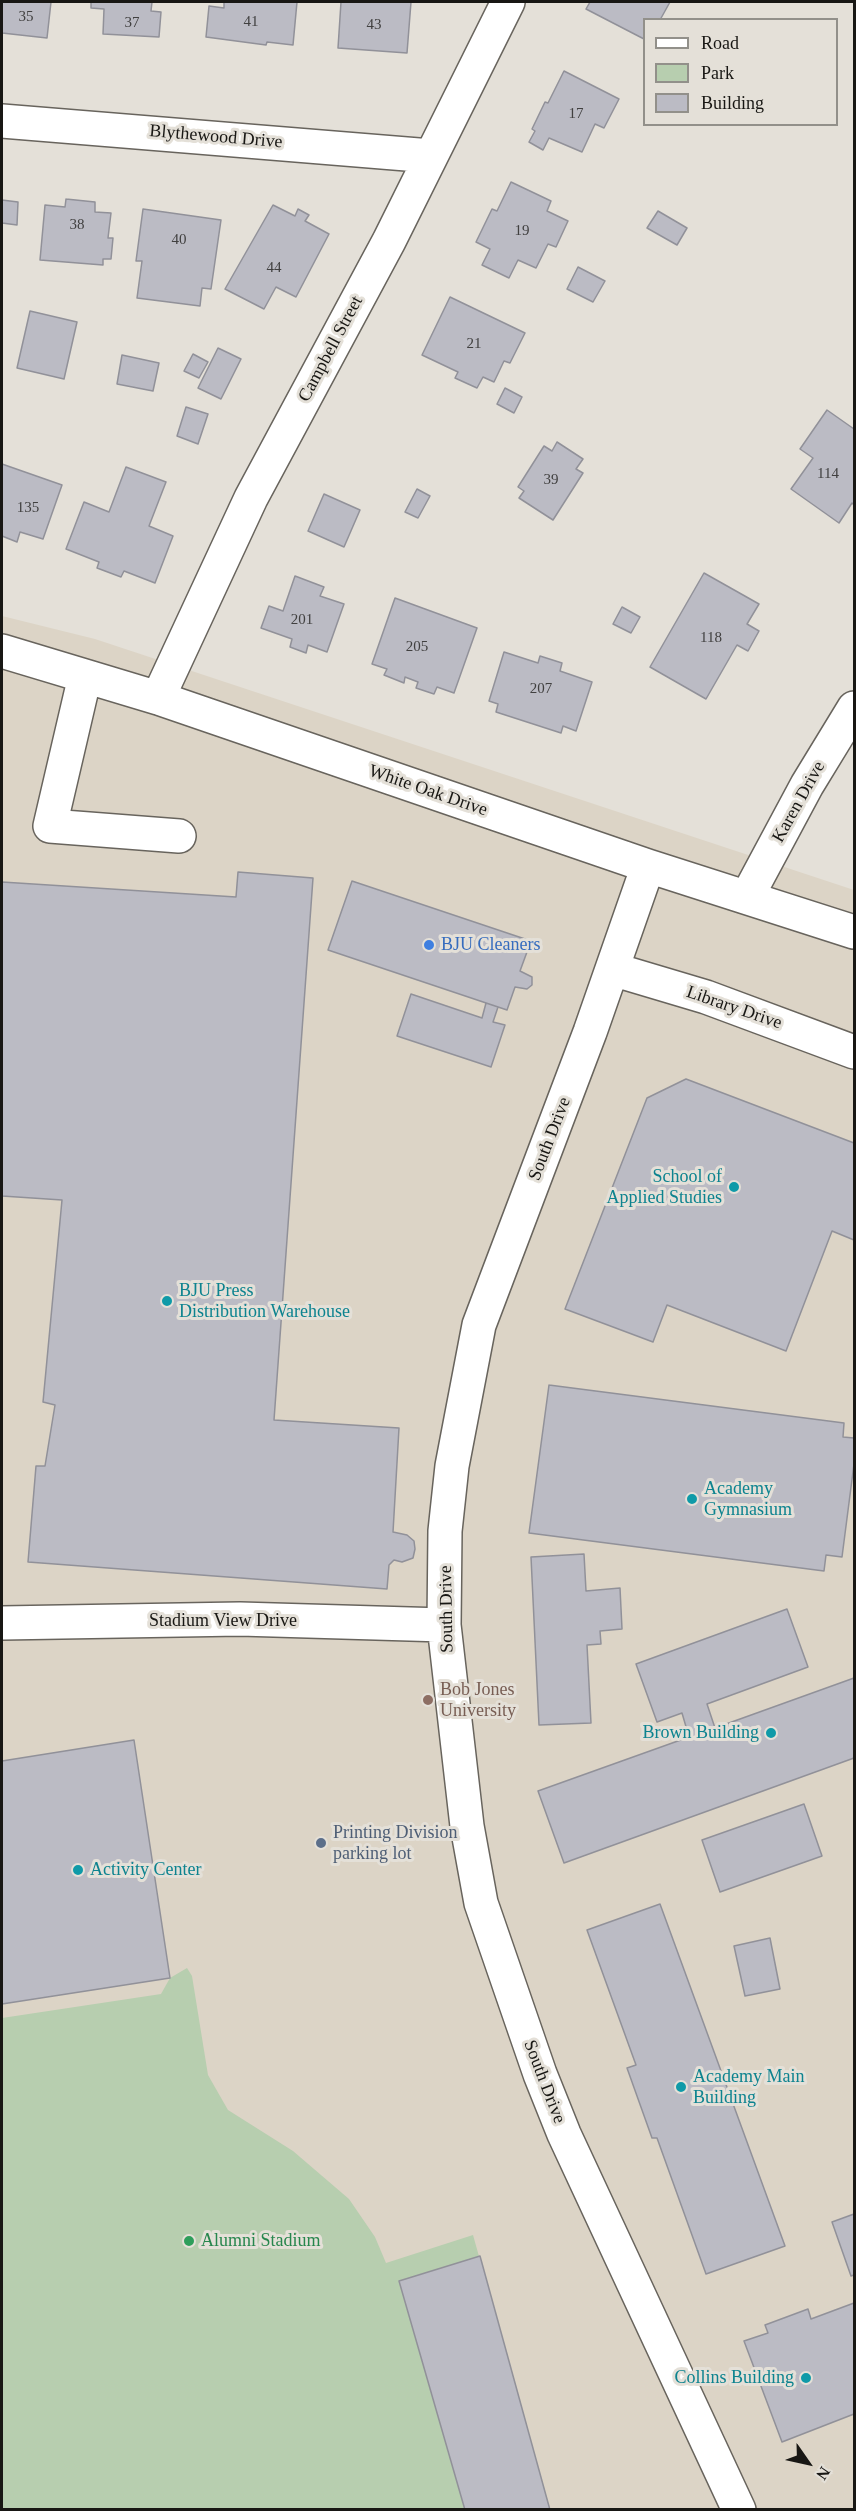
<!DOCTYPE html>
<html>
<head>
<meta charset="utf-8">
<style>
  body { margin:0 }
  #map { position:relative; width:856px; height:2511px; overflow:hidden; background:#e4e0d8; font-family:"Times New Roman",serif }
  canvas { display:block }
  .frame { position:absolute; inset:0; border:3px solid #181714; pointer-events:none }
  .legend { position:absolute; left:643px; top:18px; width:195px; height:108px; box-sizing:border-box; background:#e4e0d8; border:2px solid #92908a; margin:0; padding:8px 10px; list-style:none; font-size:18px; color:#181714 }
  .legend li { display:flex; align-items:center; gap:12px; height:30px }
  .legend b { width:30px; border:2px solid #92908a }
  .north { position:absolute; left:778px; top:2433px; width:60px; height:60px; -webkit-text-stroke:4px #e4e0d8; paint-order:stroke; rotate:124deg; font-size:16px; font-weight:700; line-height:24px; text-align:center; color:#181714 }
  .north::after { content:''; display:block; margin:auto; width:21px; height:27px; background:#181714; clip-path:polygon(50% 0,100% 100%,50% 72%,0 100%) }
</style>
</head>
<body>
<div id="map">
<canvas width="856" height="2511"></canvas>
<div class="frame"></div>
<ul class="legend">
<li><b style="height:8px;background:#fff"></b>Road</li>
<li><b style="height:16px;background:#b7ceaf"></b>Park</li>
<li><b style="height:16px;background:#bbbbc4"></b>Building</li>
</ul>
<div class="north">N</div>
</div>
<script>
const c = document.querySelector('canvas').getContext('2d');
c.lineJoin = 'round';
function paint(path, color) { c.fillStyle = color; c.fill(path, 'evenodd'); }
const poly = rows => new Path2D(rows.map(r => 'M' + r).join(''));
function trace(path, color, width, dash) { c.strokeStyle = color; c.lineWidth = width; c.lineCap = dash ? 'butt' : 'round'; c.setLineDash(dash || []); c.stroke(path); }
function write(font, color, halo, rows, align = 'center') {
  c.font = font + ' "Times New Roman",serif'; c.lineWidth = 6; c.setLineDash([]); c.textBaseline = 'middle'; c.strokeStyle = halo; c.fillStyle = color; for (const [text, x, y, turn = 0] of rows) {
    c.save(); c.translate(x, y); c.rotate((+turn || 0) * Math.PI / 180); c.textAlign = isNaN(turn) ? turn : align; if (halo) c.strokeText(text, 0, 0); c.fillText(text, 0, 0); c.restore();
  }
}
paint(poly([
  [2,616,95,639,854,890,854,2509,2,2510]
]), '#dcd4c6');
paint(poly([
  [187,1968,192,1976,208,2075,228,2110,293,2151,349,2199,375,2237,386,2263,473,2235,550,2509,2,2510,2,2018,161,1994,170,1978]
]), '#b7ceaf');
const building = poly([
  [2,2,51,2,47,38,2,33,2,2],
  [91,2,152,2,151,11,161,12,159,37,103,34,104,9,91,8,91,2],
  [224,2,297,2,293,45,267,42,266,45,206,37,209,6,224,8,224,2],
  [341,2,411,2,407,53,338,48,341,2],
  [590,2,670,2,660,20,644,20,644,39,586,9,590,2],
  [564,71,619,99,604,128,595,124,582,152,549,138,543,150,529,142,535,131,532,129,545,102,548,103,564,71],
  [511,182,551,201,547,211,568,221,556,247,548,244,536,268,518,260,509,278,482,265,490,249,476,242,492,209,497,211,511,182],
  [66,199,95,202,95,212,111,213,108,238,113,238,111,259,103,259,103,265,40,260,45,205,65,207,66,199],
  [2,200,18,202,17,225,2,223,2,200],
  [273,205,295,216,298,209,309,215,305,221,329,234,296,297,276,287,264,309,225,289,273,205],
  [143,209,221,220,211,289,202,288,200,306,137,298,142,261,136,261,143,209],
  [658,211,687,228,677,245,647,228,658,211],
  [578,267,605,281,593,302,567,289,578,267],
  [450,297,525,333,510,363,504,361,494,382,483,377,477,388,455,378,458,372,422,355,450,297],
  [30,311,77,322,64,379,17,368,30,311],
  [218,348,241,359,221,399,198,388,218,348],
  [193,354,208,362,199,378,184,371,193,354],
  [122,355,159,363,153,391,117,384,122,355],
  [505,388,522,397,514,413,497,404,505,388],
  [186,407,208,414,198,444,177,436,186,407],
  [827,410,854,429,854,505,852,503,839,523,791,489,813,458,800,449,827,410],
  [557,442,583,459,576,469,583,473,553,520,519,498,524,491,518,487,544,446,552,451,557,442],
  [2,464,62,485,43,539,20,532,17,542,2,536,2,464],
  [126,467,166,482,149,526,173,536,155,583,124,571,121,577,97,568,99,562,66,549,84,502,109,512,126,467],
  [417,489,430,496,418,518,405,512,417,489],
  [324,494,360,510,344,547,308,531,324,494],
  [704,573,759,604,747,624,759,631,748,651,737,645,706,699,650,667,704,573],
  [295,576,324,587,320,596,344,604,327,652,308,645,306,653,290,647,292,639,261,628,269,606,283,611,295,576],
  [395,598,477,628,454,693,437,687,434,694,416,688,418,682,405,677,404,683,384,675,387,669,372,664,395,598],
  [622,607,640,617,631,633,613,624,622,607],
  [504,652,538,663,540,656,562,663,560,671,592,682,576,731,563,726,561,733,496,712,498,704,489,701,504,652],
  [238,872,313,878,274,1420,399,1428,393,1532,407,1535,414,1541,415,1549,413,1558,402,1562,394,1560,389,1565,387,1589,28,1562,36,1466,45,1466,55,1405,43,1402,62,1200,2,1196,2,882,236,897,238,872],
  [352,881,531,941,520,971,532,977,532,985,527,989,515,987,507,1010,328,950,352,881],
  [411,994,482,1018,486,1003,498,1007,493,1022,505,1025,491,1067,397,1036,411,994],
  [686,1079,854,1143,854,1240,832,1231,786,1351,667,1305,653,1342,565,1309,647,1098,686,1079],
  [549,1385,844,1423,843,1437,854,1438,854,1464,842,1557,826,1555,824,1571,529,1533,549,1385],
  [584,1554,586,1591,620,1588,622,1629,600,1631,601,1644,587,1645,591,1723,539,1725,531,1557,584,1554],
  [787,1609,808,1667,707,1704,715,1728,854,1678,854,1758,564,1863,538,1791,689,1737,682,1713,657,1722,636,1664,787,1609],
  [134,1740,170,1978,2,2004,2,1761,134,1740],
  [804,1804,822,1856,720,1892,702,1840,804,1804],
  [660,1904,785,2246,706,2274,657,2138,652,2138,627,2068,636,2065,587,1930,660,1904],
  [770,1938,780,1989,745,1996,734,1946,770,1938],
  [854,2214,854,2275,851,2276,832,2222,854,2214],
  [480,2256,550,2510,465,2510,399,2281,480,2256],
  [854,2303,854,2414,782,2442,744,2341,768,2333,765,2325,808,2309,811,2319,854,2303]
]);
paint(building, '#bbbbc4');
trace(building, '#919199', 1.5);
const minor = poly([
  [2,121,431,156],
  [2,651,158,698,648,866,854,932],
  [85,676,50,826,179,836],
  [158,698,251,498,389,241,508,2],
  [648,866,590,1032,479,1325,452,1466,445,1531,444,1625,467,1826,481,1903,540,2074,564,2134,739,2510],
  [747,897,807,785,854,708],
  [612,969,706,997,854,1052],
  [2,1623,240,1619,444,1625]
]);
trace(minor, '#68645d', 36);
trace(minor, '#fff', 33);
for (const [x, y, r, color] of [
  [429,945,6,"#3f7fe0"],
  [734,1187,6,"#0f9aa8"],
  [167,1301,6,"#0f9aa8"],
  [692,1499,6,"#0f9aa8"],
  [428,1700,6,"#8d6e63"],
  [771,1733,6,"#0f9aa8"],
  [321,1843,6,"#5c6f8a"],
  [78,1870,6,"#0f9aa8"],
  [681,2087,6,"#0f9aa8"],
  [189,2241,6,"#2e9e5b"],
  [806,2378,6,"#0f9aa8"]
]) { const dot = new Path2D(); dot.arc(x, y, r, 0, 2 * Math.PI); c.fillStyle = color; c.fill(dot); trace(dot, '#e4e0d8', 2); }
write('15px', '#414040', null, [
  ["35",26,17],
  ["41",251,22],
  ["37",132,23],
  ["43",374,25],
  ["17",576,114],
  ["38",77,225],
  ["19",522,231],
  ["40",179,240],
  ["44",274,268],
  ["21",474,344],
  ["114",828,474],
  ["39",551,480],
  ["135",28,508],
  ["201",302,620],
  ["118",711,638],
  ["205",417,647],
  ["207",541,689]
]);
write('18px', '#181714', '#e4e0d8', [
  ["Blythewood Drive",216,137,5],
  ["Campbell Street",331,349,-62],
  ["White Oak Drive",428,791,19],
  ["Karen Drive",799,802,-61],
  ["Library Drive",734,1008,19],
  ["South Drive",550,1139,-69],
  ["South Drive",447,1609,-91],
  ["Stadium View Drive",223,1621],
  ["South Drive",544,2082,69]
]);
write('18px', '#366cbe', '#e4e0d8', [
  ["BJU Cleaners",441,945]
], 'left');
write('18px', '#0d838f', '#e4e0d8', [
  ["School of",722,1177,"right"],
  ["Applied Studies",722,1198,"right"],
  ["BJU Press",179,1291],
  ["Distribution Warehouse",179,1312],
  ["Academy",704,1489],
  ["Gymnasium",704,1510],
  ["Brown Building",759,1733,"right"],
  ["Activity Center",90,1870],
  ["Academy Main",693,2077],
  ["Building",693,2098],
  ["Collins Building",794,2378,"right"]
], 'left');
write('18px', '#785e54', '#e4e0d8', [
  ["Bob Jones",440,1690],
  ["University",440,1711]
], 'left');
write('18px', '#4e5e75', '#e4e0d8', [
  ["Printing Division",333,1833],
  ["parking lot",333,1854]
], 'left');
write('18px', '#27864d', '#e4e0d8', [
  ["Alumni Stadium",201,2241]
], 'left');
</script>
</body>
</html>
